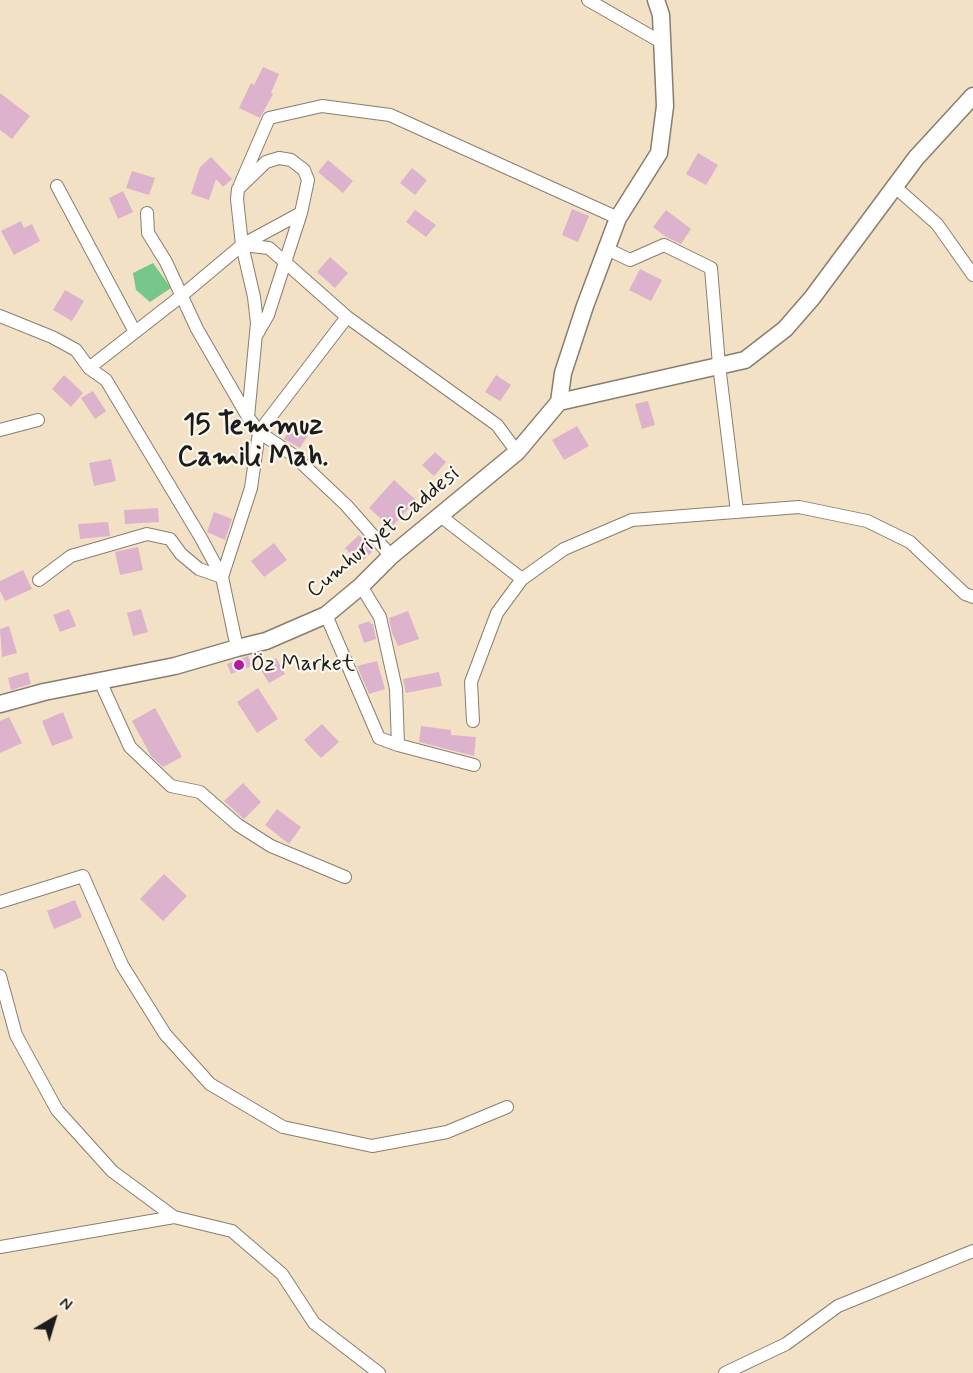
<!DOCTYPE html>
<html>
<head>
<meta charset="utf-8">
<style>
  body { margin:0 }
  #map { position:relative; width:973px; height:1373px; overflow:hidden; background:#f3e1c5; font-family:Mynerve,sans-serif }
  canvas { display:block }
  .north { position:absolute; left:24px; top:1289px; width:60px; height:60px; -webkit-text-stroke:4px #fbf7ec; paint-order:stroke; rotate:38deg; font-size:16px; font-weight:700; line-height:24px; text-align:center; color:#1c1c1c }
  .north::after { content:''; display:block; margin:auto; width:21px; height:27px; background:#1c1c1c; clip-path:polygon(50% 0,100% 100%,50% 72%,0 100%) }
</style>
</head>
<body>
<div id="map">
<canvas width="973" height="1373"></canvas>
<div class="north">N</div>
</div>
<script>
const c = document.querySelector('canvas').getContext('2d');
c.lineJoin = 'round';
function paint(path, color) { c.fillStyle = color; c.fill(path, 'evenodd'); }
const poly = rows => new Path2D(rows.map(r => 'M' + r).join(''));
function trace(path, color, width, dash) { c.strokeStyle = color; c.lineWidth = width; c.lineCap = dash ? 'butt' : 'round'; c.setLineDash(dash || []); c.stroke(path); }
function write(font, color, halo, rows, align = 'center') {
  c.font = font + ' Mynerve,sans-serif'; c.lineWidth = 4.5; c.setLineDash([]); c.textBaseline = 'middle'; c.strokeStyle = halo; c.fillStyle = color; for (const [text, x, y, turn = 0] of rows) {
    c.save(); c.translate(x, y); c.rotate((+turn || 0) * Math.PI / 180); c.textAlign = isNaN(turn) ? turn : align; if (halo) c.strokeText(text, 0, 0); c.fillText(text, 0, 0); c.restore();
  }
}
paint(poly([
  [153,263,171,288,150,302,136,290,133,273]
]), '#76c789');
paint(poly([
  [263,67,279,74,271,93,273,94,260,118,239,108,251,83,254,85],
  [0,93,30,116,12,139,0,130],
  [698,153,718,165,706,185,686,174],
  [211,157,232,179,223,187,216,179,209,200,191,194,200,167],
  [328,160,353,181,343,193,318,172],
  [412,168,427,180,415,195,400,183],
  [132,171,155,178,149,195,126,188],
  [123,191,133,212,118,219,109,198],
  [572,209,589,216,578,242,562,235],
  [415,210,436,225,426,237,406,222],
  [666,210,691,229,681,244,666,237,653,227],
  [21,221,24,228,32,224,40,241,14,255,1,231],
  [330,257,348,273,335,288,317,272],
  [640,269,662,280,651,301,629,290],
  [65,290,84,301,72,321,53,310],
  [64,375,83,393,71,407,52,389],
  [496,375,511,385,500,401,485,392],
  [93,391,106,411,95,419,81,398],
  [648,401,655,425,642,429,635,404],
  [294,422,310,432,300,448,284,439],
  [577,426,589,446,564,460,552,440],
  [435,452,446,462,434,476,422,465],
  [111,459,116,481,94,486,89,463],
  [394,480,416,500,391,528,369,508],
  [158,508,159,522,125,524,124,510],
  [214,512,232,519,225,540,207,532],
  [108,522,110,536,80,539,78,524],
  [359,535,373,551,360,563,345,548],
  [274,543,287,560,264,577,251,561],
  [138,547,143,570,120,575,115,552],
  [23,570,32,589,5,601,0,591,0,581],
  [69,609,76,626,60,632,53,615],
  [141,609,148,632,133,636,127,613],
  [408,611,419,639,398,646,392,633,389,618],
  [370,621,371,624,373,624,376,639,364,643,358,625],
  [9,626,17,653,2,657,0,629],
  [248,656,252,666,231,674,227,664],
  [276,658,285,674,269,683,259,667],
  [377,661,385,689,369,694,357,666],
  [28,672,31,684,11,690,8,678],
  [439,672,442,686,406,693,403,679],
  [258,688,278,719,257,733,237,702],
  [155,708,182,757,163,767,151,756,132,721],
  [63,712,73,738,52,746,42,721],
  [9,717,22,743,0,753,0,721],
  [322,724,339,742,321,758,304,740],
  [421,726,451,730,451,735,476,737,474,756,419,742],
  [243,783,261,802,244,819,224,801],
  [277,809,301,827,289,844,265,825],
  [164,874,187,896,163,921,140,899],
  [75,900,82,917,54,929,47,911]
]), '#ddb2cd');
const street = poly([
  [588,0,661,42],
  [240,185,269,118,322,106,390,115,618,218],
  [57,186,135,332],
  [894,186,937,224,973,275],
  [147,213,148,233,166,262,197,329,248,417],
  [242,245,269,248,347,317,497,425,517,452],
  [607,249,630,260,664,245,711,268,719,365,737,512],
  [0,316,52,337,76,350,89,368,106,380,201,538,222,577,199,569,181,554,170,539,147,534,71,556,39,580],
  [347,317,259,432,293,455,346,505,391,556],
  [89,368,180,297,242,245,301,213],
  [0,430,38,420],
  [439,515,522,579],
  [361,586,380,617,396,689,398,745,474,765],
  [326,615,379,738,398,745],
  [237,648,222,577,251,488,259,432,248,417,257,323,254,297,242,245,237,199,238,189,266,162,279,158,291,160,304,170,308,180,301,213,268,315,256,336],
  [100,681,130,747,171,786,200,792,238,825,271,846,345,877],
  [473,721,471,682,497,613,522,579,564,549,632,520,799,507,867,521,910,542,965,594,973,597],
  [0,902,83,876,122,965,165,1034,210,1084,283,1127,372,1146,447,1132,507,1107],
  [0,976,16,1035,57,1110,112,1171,174,1217],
  [0,1247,174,1217,232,1231,282,1274,314,1323,379,1373],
  [725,1373,786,1344,838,1306,973,1251]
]);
const secondary = poly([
  [559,402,745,360,785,329,812,298,916,158,973,96],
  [559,402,563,373,585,306,618,218,659,153,665,106,661,15,656,0],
  [0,704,44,692,175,666,237,648,266,641,326,615,361,586,391,556,517,452,559,402]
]);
trace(street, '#887e70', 14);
trace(secondary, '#887e70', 19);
trace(street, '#fff', 12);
trace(secondary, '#fff', 16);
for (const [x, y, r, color] of [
  [239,665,6,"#b5179e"]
]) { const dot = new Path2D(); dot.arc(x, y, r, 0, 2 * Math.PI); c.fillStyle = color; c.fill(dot); trace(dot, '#fbf7ec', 2); }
write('22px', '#1c1c1c', '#fbf7ec', [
  ["Cumhuriyet Caddesi",384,533,-40]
]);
write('22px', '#1c1c1c', '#fbf7ec', [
  ["Öz Market",251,665]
], 'left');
write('bold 28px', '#1c1c1c', '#fbf7ec', [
  ["15 Temmuz",253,427],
  ["Camili Mah.",253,459]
]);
</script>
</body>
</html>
